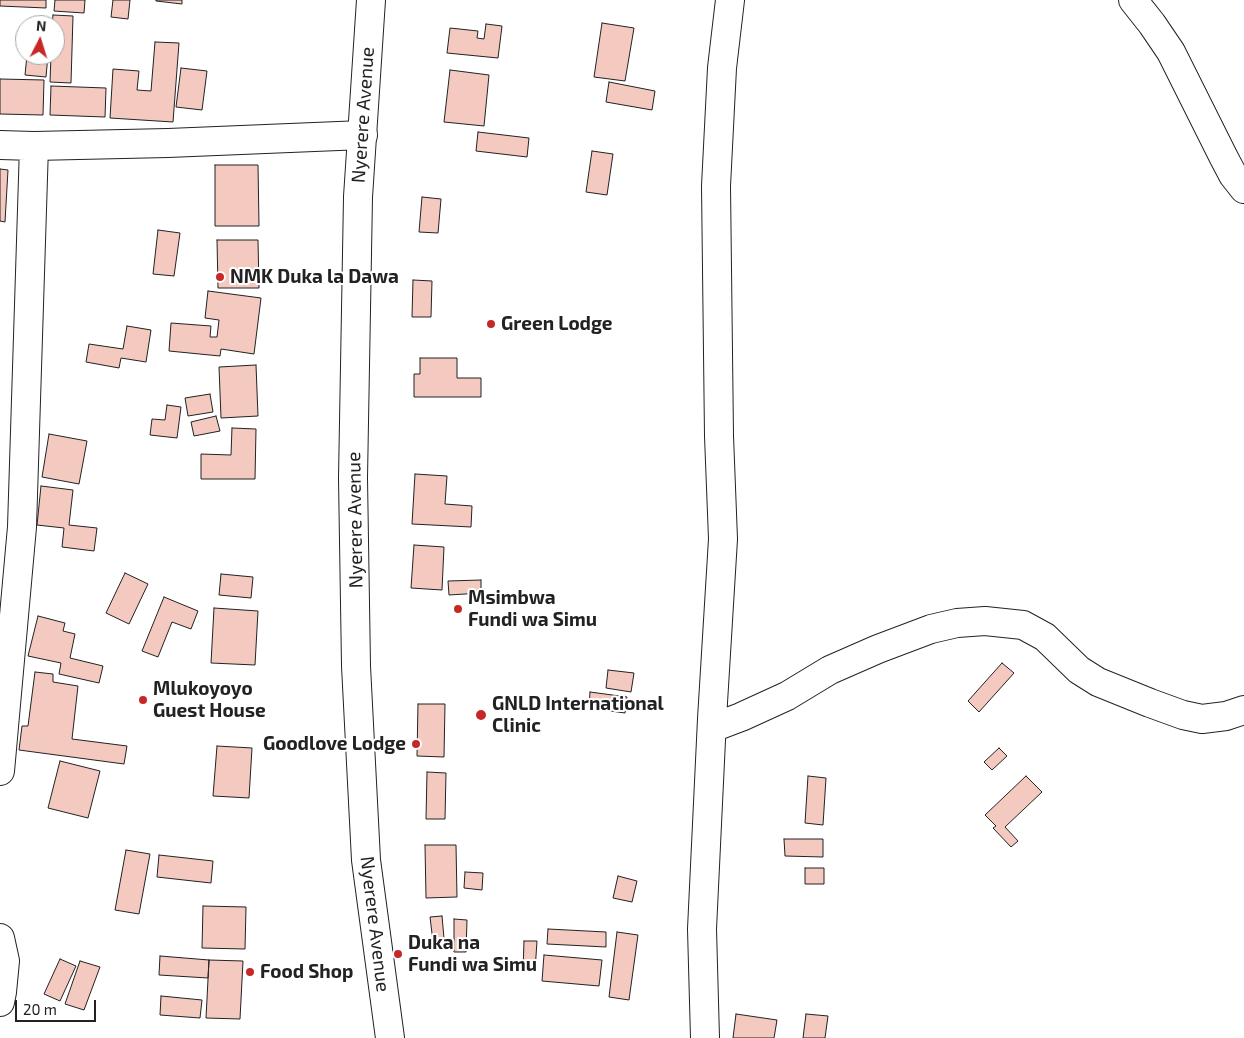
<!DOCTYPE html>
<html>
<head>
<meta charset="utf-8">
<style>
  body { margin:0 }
  #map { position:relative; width:1244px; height:1038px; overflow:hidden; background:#fff; font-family:"Exo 2",sans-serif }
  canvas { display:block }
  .north { position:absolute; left:15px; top:15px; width:50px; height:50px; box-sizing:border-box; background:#fff; border:1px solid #a7a7a7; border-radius:50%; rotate:5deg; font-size:14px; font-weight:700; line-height:20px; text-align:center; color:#222 }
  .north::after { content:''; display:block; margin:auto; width:18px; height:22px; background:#c62828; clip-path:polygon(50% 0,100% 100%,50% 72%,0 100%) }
  .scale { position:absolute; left:15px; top:1000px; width:81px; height:22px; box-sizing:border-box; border:2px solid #222; border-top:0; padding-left:6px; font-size:15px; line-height:18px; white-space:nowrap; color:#222; -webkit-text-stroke:4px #fff; paint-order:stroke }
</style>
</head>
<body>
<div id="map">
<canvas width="1244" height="1038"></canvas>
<div class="north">N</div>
<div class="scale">20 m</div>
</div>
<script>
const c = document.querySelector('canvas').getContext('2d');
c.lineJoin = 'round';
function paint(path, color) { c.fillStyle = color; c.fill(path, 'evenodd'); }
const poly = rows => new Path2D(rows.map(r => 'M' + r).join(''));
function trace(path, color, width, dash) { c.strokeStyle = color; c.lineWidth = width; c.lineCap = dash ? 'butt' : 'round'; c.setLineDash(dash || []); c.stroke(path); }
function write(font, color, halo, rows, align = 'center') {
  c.font = font + ' "Exo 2",sans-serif'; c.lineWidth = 4; c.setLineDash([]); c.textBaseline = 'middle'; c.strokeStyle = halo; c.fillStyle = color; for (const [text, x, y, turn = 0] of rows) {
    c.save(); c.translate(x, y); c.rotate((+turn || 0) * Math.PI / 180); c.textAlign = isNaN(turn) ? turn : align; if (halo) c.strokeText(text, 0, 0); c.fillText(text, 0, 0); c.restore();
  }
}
const building = poly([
  [0,0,46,0,46,8,0,6,0,0],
  [55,0,85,0,84,13,54,11,55,0],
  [113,0,130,0,128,19,111,17,113,0],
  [156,0,182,0,182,4,156,1,156,0],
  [53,15,73,16,71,83,50,82,51,55,55,55,55,25,52,25,53,15],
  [30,20,50,21,50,25,29,25,30,20],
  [602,23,634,28,625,81,594,77,602,23],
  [486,24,502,26,498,58,447,53,450,28,478,31,477,38,484,39,486,24],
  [155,42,179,43,173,122,110,118,113,69,139,71,137,90,151,91,155,42],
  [27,55,48,55,46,77,25,75,27,55],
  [181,68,207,71,202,110,176,107,181,68],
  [450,70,489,75,484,126,444,122,450,70],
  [0,79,44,80,43,115,0,114,0,79],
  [609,82,655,91,652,110,606,102,609,82],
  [51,86,106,88,105,117,50,115,51,86],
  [478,132,529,138,527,157,476,151,478,132],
  [592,151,613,154,607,195,586,192,592,151],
  [215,165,258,165,259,226,215,226,215,165],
  [0,169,8,170,5,222,0,221,0,169],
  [422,197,441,199,438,233,419,232,422,197],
  [158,230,180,233,174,276,153,274,158,230],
  [217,240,258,240,259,288,218,288,217,240],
  [413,280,432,281,431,317,412,317,413,280],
  [208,291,261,298,254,354,221,349,220,356,169,351,171,323,211,326,210,337,217,337,219,320,205,318,208,291],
  [127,326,151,330,146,362,121,358,119,368,86,362,89,344,123,349,127,326],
  [420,358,457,358,457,378,481,378,481,397,414,397,414,374,420,374,420,358],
  [256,365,258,416,221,418,219,367,256,365],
  [210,394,213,412,188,416,185,398,210,394],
  [167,405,181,407,177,438,150,435,152,419,165,420,167,405],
  [216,416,220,431,194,436,191,422,216,416],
  [232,428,256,429,255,479,201,479,201,454,231,455,232,428],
  [49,434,87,441,79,484,42,477,49,434],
  [415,474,447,476,445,504,472,506,471,527,412,524,415,474],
  [41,486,73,490,69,525,97,528,94,551,62,547,64,528,37,525,41,486],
  [414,545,444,547,442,590,411,588,414,545],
  [125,573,148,584,129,624,106,613,125,573],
  [221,574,253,577,251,598,219,595,221,574],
  [481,580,481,593,449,595,448,581,481,580],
  [164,597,198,611,191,629,172,622,158,657,142,651,164,597],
  [214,608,258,611,255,665,211,663,214,608],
  [38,616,65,623,63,631,75,634,70,658,103,666,99,683,59,674,61,663,28,656,38,616],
  [1002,663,1014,673,979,712,968,701,1002,663],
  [608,670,634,673,631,692,606,688,608,670],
  [35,672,53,674,53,682,78,686,72,739,127,746,124,764,19,750,22,726,28,726,35,672],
  [590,692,627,697,625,713,589,708,590,692],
  [418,704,445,704,444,757,417,756,418,704],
  [217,746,252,748,249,798,213,796,217,746],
  [999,748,1007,756,992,770,984,762,999,748],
  [60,761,100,771,88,818,48,808,60,761],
  [427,772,446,773,445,819,426,819,427,772],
  [808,776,826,778,823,825,805,823,808,776],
  [1026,776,1042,792,1005,827,1018,841,1011,847,993,828,996,826,985,815,1026,776],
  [784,839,823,839,823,857,785,856,784,839],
  [425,845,456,845,457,897,426,898,425,845],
  [126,850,150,854,139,914,115,910,126,850],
  [159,855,213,861,211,883,157,877,159,855],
  [805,868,824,868,824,884,805,884,805,868],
  [465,872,483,873,482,890,464,888,465,872],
  [618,876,637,881,632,902,613,898,618,876],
  [203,906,246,907,245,949,202,948,203,906],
  [442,916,445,949,434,950,430,917,442,916],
  [454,919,467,920,466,952,454,952,454,919],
  [548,929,606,932,606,947,547,944,548,929],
  [617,932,638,935,629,1000,609,997,617,932],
  [524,941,537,941,535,971,523,970,524,941],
  [544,955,602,960,599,986,542,981,544,955],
  [160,956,209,960,208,978,159,975,160,956],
  [60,959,76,966,60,1001,44,994,60,959],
  [209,960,243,961,240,1019,206,1018,209,960],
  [80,961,100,967,84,1010,65,1004,80,961],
  [161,996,202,1000,200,1018,160,1015,161,996],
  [736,1014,777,1020,774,1038,733,1038,736,1014],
  [806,1014,828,1016,825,1038,803,1038,806,1014]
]);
paint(building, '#f3c9c0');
trace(building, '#222', 1);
const minor = poly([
  [1133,0,1152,24,1171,52,1223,156,1233,175,1244,189],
  [0,145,34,146,168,143,363,135],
  [712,728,741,717,787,696,830,670,878,649,931,629,957,623,985,621,1023,625,1045,637,1079,670,1098,682,1150,703,1183,715,1202,719,1226,716,1244,710],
  [0,771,22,527,34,146],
  [0,938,5,961,2,992,0,1002],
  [705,1038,702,929,712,719,723,539,719,436,716,186,722,68,730,0]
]);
const major = poly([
  [371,0,358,197,353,478,356,666,366,860,390,1038]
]);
trace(minor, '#222', 30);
trace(major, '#222', 30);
trace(minor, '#fff', 28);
trace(major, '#fff', 28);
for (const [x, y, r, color] of [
  [220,277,5,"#c62828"],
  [491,324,5,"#c62828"],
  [458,609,5,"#c62828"],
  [143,700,5,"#c62828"],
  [481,715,6,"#c62828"],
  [416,744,5,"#c62828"],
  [398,954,5,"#c62828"],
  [250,972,5,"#c62828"]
]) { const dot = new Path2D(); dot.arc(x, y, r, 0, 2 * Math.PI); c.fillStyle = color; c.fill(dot); trace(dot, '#fff', 2); }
write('19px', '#222', '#fff', [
  ["Nyerere Avenue",363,115,-86],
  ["Nyerere Avenue",355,520,-91],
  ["Nyerere Avenue",375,924,83]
]);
write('bold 19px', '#222', '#fff', [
  ["NMK Duka la Dawa",230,277],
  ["Green Lodge",501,324],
  ["Msimbwa",468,598],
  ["Fundi wa Simu",468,620],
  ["Mlukoyoyo",153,689],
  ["Guest House",153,711],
  ["GNLD International",492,704],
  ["Clinic",492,726],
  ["Goodlove Lodge",406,744,"right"],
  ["Duka na",408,943],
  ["Fundi wa Simu",408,965],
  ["Food Shop",260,972]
], 'left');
</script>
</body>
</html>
